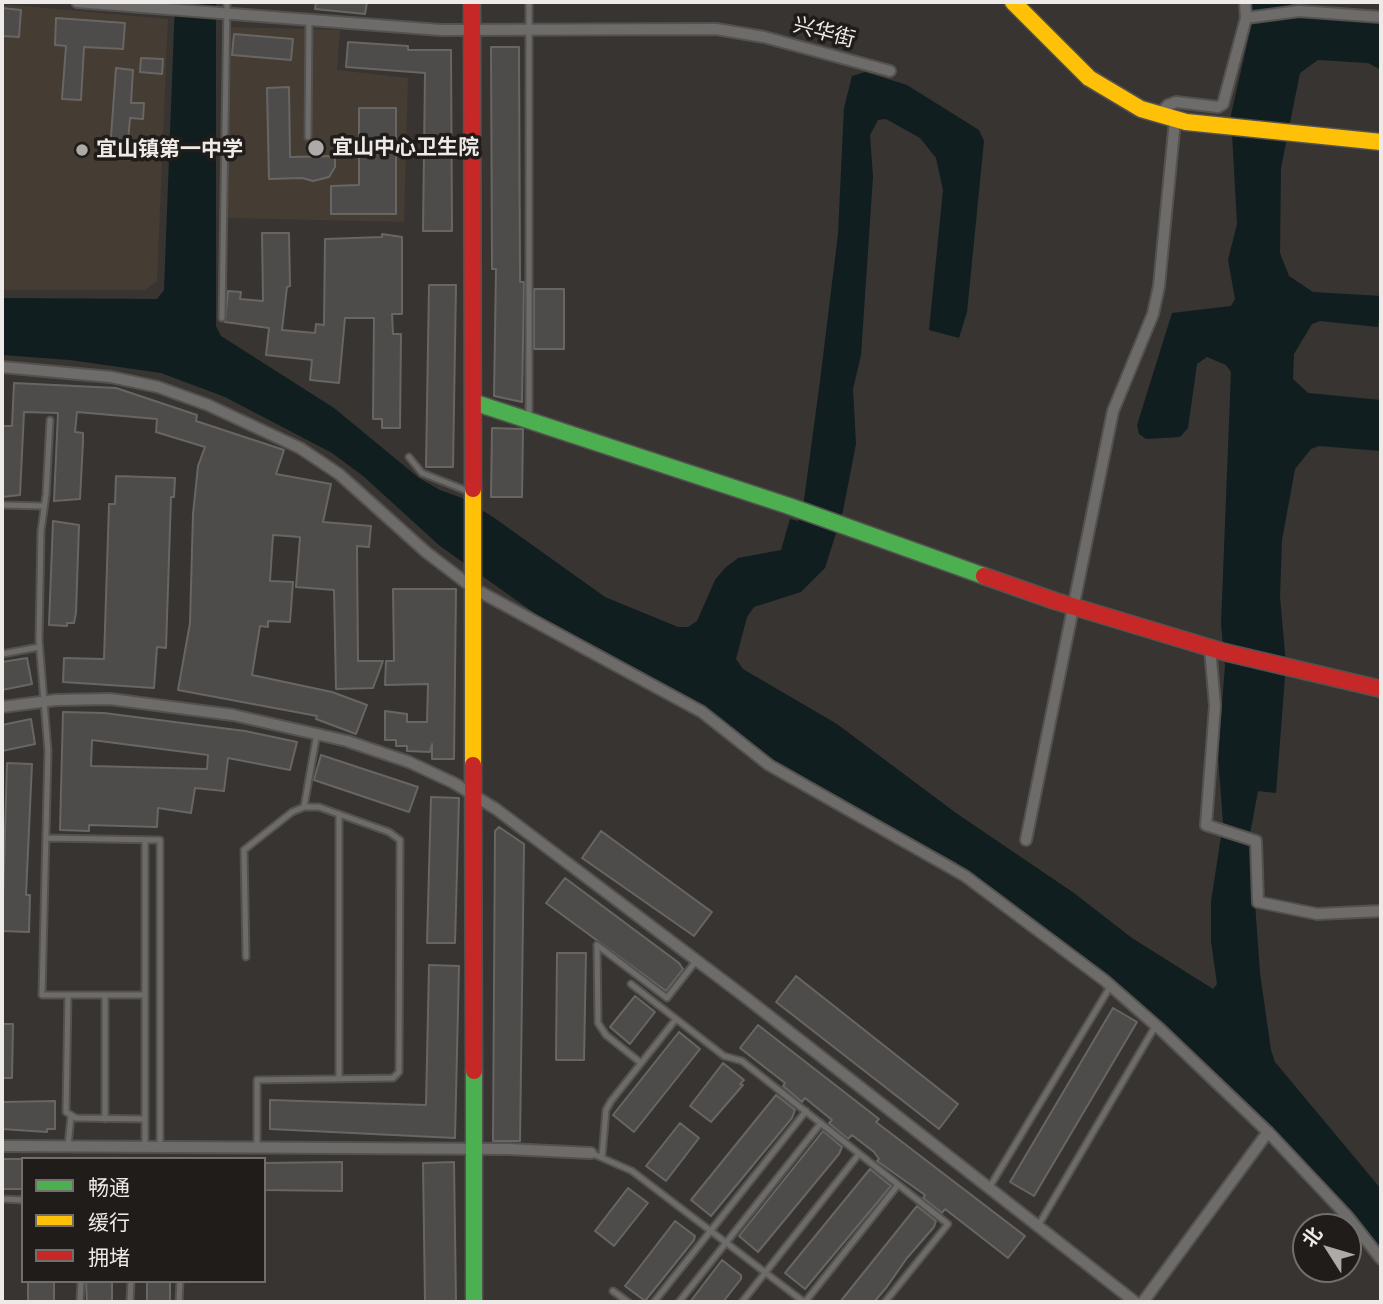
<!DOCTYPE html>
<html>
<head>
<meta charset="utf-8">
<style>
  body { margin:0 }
  #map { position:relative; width:1383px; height:1304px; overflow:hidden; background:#373431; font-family:"PT Sans Narrow","Noto Sans SC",sans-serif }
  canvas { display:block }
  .frame { position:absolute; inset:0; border:4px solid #edeae7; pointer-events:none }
  .legend { position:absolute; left:21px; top:1157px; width:245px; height:126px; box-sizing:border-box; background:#1f1c1a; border:2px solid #716e6c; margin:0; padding:9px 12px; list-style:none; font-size:21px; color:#edeae7 }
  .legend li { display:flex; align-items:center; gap:14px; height:35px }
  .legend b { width:35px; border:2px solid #716e6c }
  .north { position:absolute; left:1292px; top:1213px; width:70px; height:70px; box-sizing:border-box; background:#1f1c1a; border:2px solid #716e6c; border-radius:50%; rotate:307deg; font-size:19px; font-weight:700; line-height:28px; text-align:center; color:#edeae7 }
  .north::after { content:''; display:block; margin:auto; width:24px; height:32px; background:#adaaa7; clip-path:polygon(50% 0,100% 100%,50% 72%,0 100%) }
</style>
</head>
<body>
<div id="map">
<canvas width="1383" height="1304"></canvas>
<div class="frame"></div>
<ul class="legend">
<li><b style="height:9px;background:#4caf50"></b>畅通</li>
<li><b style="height:9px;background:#ffc107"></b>缓行</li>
<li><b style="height:9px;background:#c62828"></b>拥堵</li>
</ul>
<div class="north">北</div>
</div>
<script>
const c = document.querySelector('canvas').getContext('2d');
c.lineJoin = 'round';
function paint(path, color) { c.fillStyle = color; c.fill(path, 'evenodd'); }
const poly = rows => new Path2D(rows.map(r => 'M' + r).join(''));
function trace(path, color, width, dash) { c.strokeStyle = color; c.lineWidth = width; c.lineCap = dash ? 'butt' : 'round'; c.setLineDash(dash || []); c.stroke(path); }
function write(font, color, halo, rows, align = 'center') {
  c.font = font + ' "PT Sans Narrow","Noto Sans SC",sans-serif'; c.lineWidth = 7; c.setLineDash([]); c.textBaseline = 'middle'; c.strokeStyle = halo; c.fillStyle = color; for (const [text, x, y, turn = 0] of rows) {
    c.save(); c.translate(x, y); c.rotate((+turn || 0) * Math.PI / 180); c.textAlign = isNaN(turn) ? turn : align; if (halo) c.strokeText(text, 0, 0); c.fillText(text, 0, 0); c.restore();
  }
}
paint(poly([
  [2,4,168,19,157,281,145,290,2,290],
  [230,27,340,30,337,70,408,78,404,222,225,218]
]), '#453c33');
paint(poly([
  [175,2,216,2,216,326,221,336,334,408,419,478,440,490,462,498,493,517,605,597,678,627,688,627,697,621,715,580,725,568,738,558,781,550,790,519,798,521,804,500,820,381,838,234,844,108,852,76,865,72,907,85,979,130,984,141,967,312,959,338,929,330,943,190,936,158,920,138,886,119,878,120,870,135,873,177,861,355,853,389,856,444,843,511,825,568,801,592,754,607,747,617,736,659,743,669,837,724,956,813,1074,893,1132,938,1213,989,1217,984,1211,941,1211,902,1223,823,1218,755,1225,666,1221,624,1231,372,1226,365,1207,357,1197,364,1188,428,1180,437,1146,439,1139,434,1137,425,1172,313,1231,306,1235,299,1228,260,1237,224,1231,115,1254,14,1249,2,1291,2,1291,7,1302,16,1381,20,1381,70,1368,63,1318,60,1300,73,1281,168,1280,253,1289,276,1313,292,1381,296,1378,327,1320,321,1312,324,1294,354,1293,379,1308,393,1381,400,1381,451,1319,446,1311,449,1295,469,1282,540,1280,597,1286,664,1276,793,1258,791,1248,845,1251,847,1260,973,1271,1050,1275,1062,1381,1189,1381,1252,1331,1190,1283,1139,1135,999,1083,957,955,862,781,766,707,708,547,622,440,546,363,476,332,453,225,397,161,373,70,360,2,355,2,298,157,299,164,290]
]), '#101e20');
const building = poly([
  [316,2,367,2,365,14,315,9,316,2],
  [2,8,21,10,19,37,2,36,2,8],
  [56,18,125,23,123,49,84,47,81,100,62,99,66,46,55,45,56,18],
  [234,34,293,39,291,60,232,55,234,34],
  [348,42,408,46,408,50,451,50,452,231,423,231,425,73,346,67,348,42],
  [491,47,519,47,520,282,524,282,522,402,494,396,496,269,492,269,491,47],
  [141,58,163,59,162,74,140,72,141,58],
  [116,68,133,70,131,103,144,103,143,119,130,118,127,152,110,150,116,68],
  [289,87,290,157,335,156,335,167,329,177,313,181,302,178,269,179,267,88,289,87],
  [359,108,396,108,396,214,331,214,331,186,359,185,359,108],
  [262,233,289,233,290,286,287,287,282,330,315,333,316,324,324,325,325,239,382,237,382,234,402,237,402,314,392,314,393,334,401,334,400,428,382,428,382,419,373,419,374,318,345,318,339,383,310,380,312,360,266,355,269,328,225,322,228,291,241,292,240,299,263,301,262,233],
  [429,285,456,285,453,467,426,467,429,285],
  [534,289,564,289,564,349,534,349,534,289],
  [14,383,116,388,197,415,196,421,284,450,276,474,331,484,323,522,371,526,369,547,357,546,358,661,383,661,373,688,336,689,334,590,296,587,300,537,273,535,270,581,293,582,290,622,268,621,268,627,260,626,252,675,332,692,367,705,356,734,316,719,317,716,178,690,190,623,193,514,198,466,205,447,156,432,157,419,77,412,75,432,83,433,83,442,80,499,54,501,58,413,24,412,20,495,2,497,2,426,12,426,14,383],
  [492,428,523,429,522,497,491,497,492,428],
  [116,476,175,478,174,497,171,497,166,648,157,647,154,688,63,682,64,658,104,659,109,504,115,504,116,476],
  [53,521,79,525,76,613,74,623,67,623,67,626,49,625,53,521],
  [393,589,456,589,454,759,432,759,432,744,430,752,407,751,407,746,396,746,396,740,385,740,385,711,407,714,407,722,427,722,428,684,385,685,386,661,394,661,393,589],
  [27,658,32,684,2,690,2,662,27,658],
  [63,712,104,713,245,731,297,742,290,770,228,758,224,791,195,788,191,813,158,808,157,827,89,825,89,831,60,830,63,712],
  [92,740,208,755,207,769,91,766,92,740],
  [31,719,35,744,2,751,2,725,31,719],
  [321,755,418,787,409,812,314,780,321,755],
  [7,763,32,764,26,895,30,895,29,932,2,931,7,763],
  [431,797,459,798,455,943,427,943,431,797],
  [499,827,524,844,520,1141,493,1141,495,831,499,827],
  [601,831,712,912,694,936,582,858,601,831],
  [565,878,679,963,683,969,666,991,546,903,565,878],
  [557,953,586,953,584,1060,556,1060,557,953],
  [429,965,459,966,455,1138,270,1129,270,1100,426,1105,429,965],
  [796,976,958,1104,939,1129,776,1002,796,976],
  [635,996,655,1012,630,1044,610,1027,635,996],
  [1113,1008,1137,1022,1034,1196,1010,1182,1113,1008],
  [2,1024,13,1024,12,1078,2,1078,2,1024],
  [758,1025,879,1119,876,1122,1025,1236,1008,1258,945,1209,942,1213,923,1198,925,1195,877,1161,879,1159,874,1152,852,1135,848,1139,829,1123,832,1120,805,1098,802,1102,783,1086,785,1083,740,1048,758,1025],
  [679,1032,700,1049,634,1132,613,1115,679,1032],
  [723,1063,744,1080,740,1084,743,1085,711,1122,690,1106,723,1063],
  [776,1095,795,1110,792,1118,711,1216,691,1200,776,1095],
  [55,1101,55,1129,47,1129,47,1132,2,1129,2,1102,55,1101],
  [680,1123,699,1138,666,1181,646,1166,680,1123],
  [823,1131,842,1147,839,1154,758,1252,739,1236,823,1131],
  [2,1159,23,1159,23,1189,2,1189,2,1159],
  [342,1162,342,1191,264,1190,264,1163,342,1162],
  [454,1162,456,1302,425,1302,423,1163,454,1162],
  [870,1169,891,1186,805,1289,785,1273,870,1169],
  [628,1188,648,1203,614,1246,595,1231,628,1188],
  [917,1206,936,1221,934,1227,907,1258,886,1288,874,1302,840,1302,917,1206],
  [675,1221,695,1236,694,1240,645,1301,625,1286,675,1221],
  [722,1260,741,1275,741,1279,723,1302,690,1302,722,1260],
  [28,1281,54,1281,54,1302,28,1302,28,1281],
  [86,1281,112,1281,112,1302,87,1302,86,1281],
  [147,1281,170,1281,170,1302,147,1302,147,1281]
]);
paint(building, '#4e4c4a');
trace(building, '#686663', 2);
const lane = poly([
  [529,2,529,417],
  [308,137,309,20],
  [222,318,227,2],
  [50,420,46,494,41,531,39,640,48,751,42,995,68,995,66,1112,76,1118,145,1119],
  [409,457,422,473,470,492],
  [2,505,43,506],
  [2,654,39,647],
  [304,807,317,733],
  [46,838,160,840,160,1147],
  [145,840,145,1147],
  [597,945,598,1023,606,1035,641,1063],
  [597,945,667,998,696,961],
  [246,957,244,850,292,812,304,807,319,807,389,832,400,840,399,1072,393,1078,257,1080,257,1147],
  [631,984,724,1056,742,1061,948,1224,885,1302],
  [68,995,145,995],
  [105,995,105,1119],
  [339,1079,339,814],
  [68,1146,71,1116],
  [591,1153,632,1171,804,1302],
  [602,1157,606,1110,611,1101,676,1019],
  [989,1188,1110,987],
  [2,1199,23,1200],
  [1038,1226,1156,1025],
  [613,1291,628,1302],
  [80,1302,81,1281],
  [130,1302,131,1281],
  [179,1302,180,1281],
  [654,1302,806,1111],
  [679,1302,821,1123],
  [742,1302,859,1154],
  [805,1302,898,1185]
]);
const street = poly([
  [77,2,441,30,716,29,764,37,890,71],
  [1246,18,1299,11,1381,17],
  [1159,115,1168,105,1176,102,1218,107,1223,104,1246,18,1245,2],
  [2,367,111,377,158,387,208,405,300,448,339,474,426,552,473,588,702,712,769,765,965,876,1104,980,1160,1029,1268,1132,1348,1217,1381,1259],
  [1210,648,1215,706,1206,825,1256,841,1258,902,1317,914,1381,911],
  [2,707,56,700,110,699,233,715,347,741,409,762,454,783,496,809,745,997,1135,1302],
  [1026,840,1113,411,1153,314,1159,286,1175,120],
  [2,1146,508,1149,591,1153],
  [1143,1302,1268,1132]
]);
const fast = poly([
  [473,402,789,506,984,576],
  [474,1071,474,1302]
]);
const slow = poly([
  [1013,2,1089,78,1141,109,1186,122,1381,142],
  [473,489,473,765]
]);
const jam = poly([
  [472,2,473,489],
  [984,576,1055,601,1224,652,1381,689],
  [473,765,474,1071]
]);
trace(lane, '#54524f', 9);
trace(street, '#54524f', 14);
trace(fast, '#54524f', 19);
trace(slow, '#54524f', 19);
trace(jam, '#54524f', 19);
trace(lane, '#6e6c6a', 5);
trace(street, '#6e6c6a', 10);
trace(fast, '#4caf50', 16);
trace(slow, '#ffc107', 16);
trace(jam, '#c62828', 16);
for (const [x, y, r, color] of [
  [316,148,9,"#adaaa7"],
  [82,150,7,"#adaaa7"]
]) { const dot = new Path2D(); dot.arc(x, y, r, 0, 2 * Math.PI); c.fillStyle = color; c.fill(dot); trace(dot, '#1f1c1a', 2.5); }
write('21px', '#edeae7', '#1f1c1a', [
  ["兴华街",824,33,15]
]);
write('bold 21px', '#edeae7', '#1f1c1a', [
  ["宜山中心卫生院",332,148],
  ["宜山镇第一中学",96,150]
], 'left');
</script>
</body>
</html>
